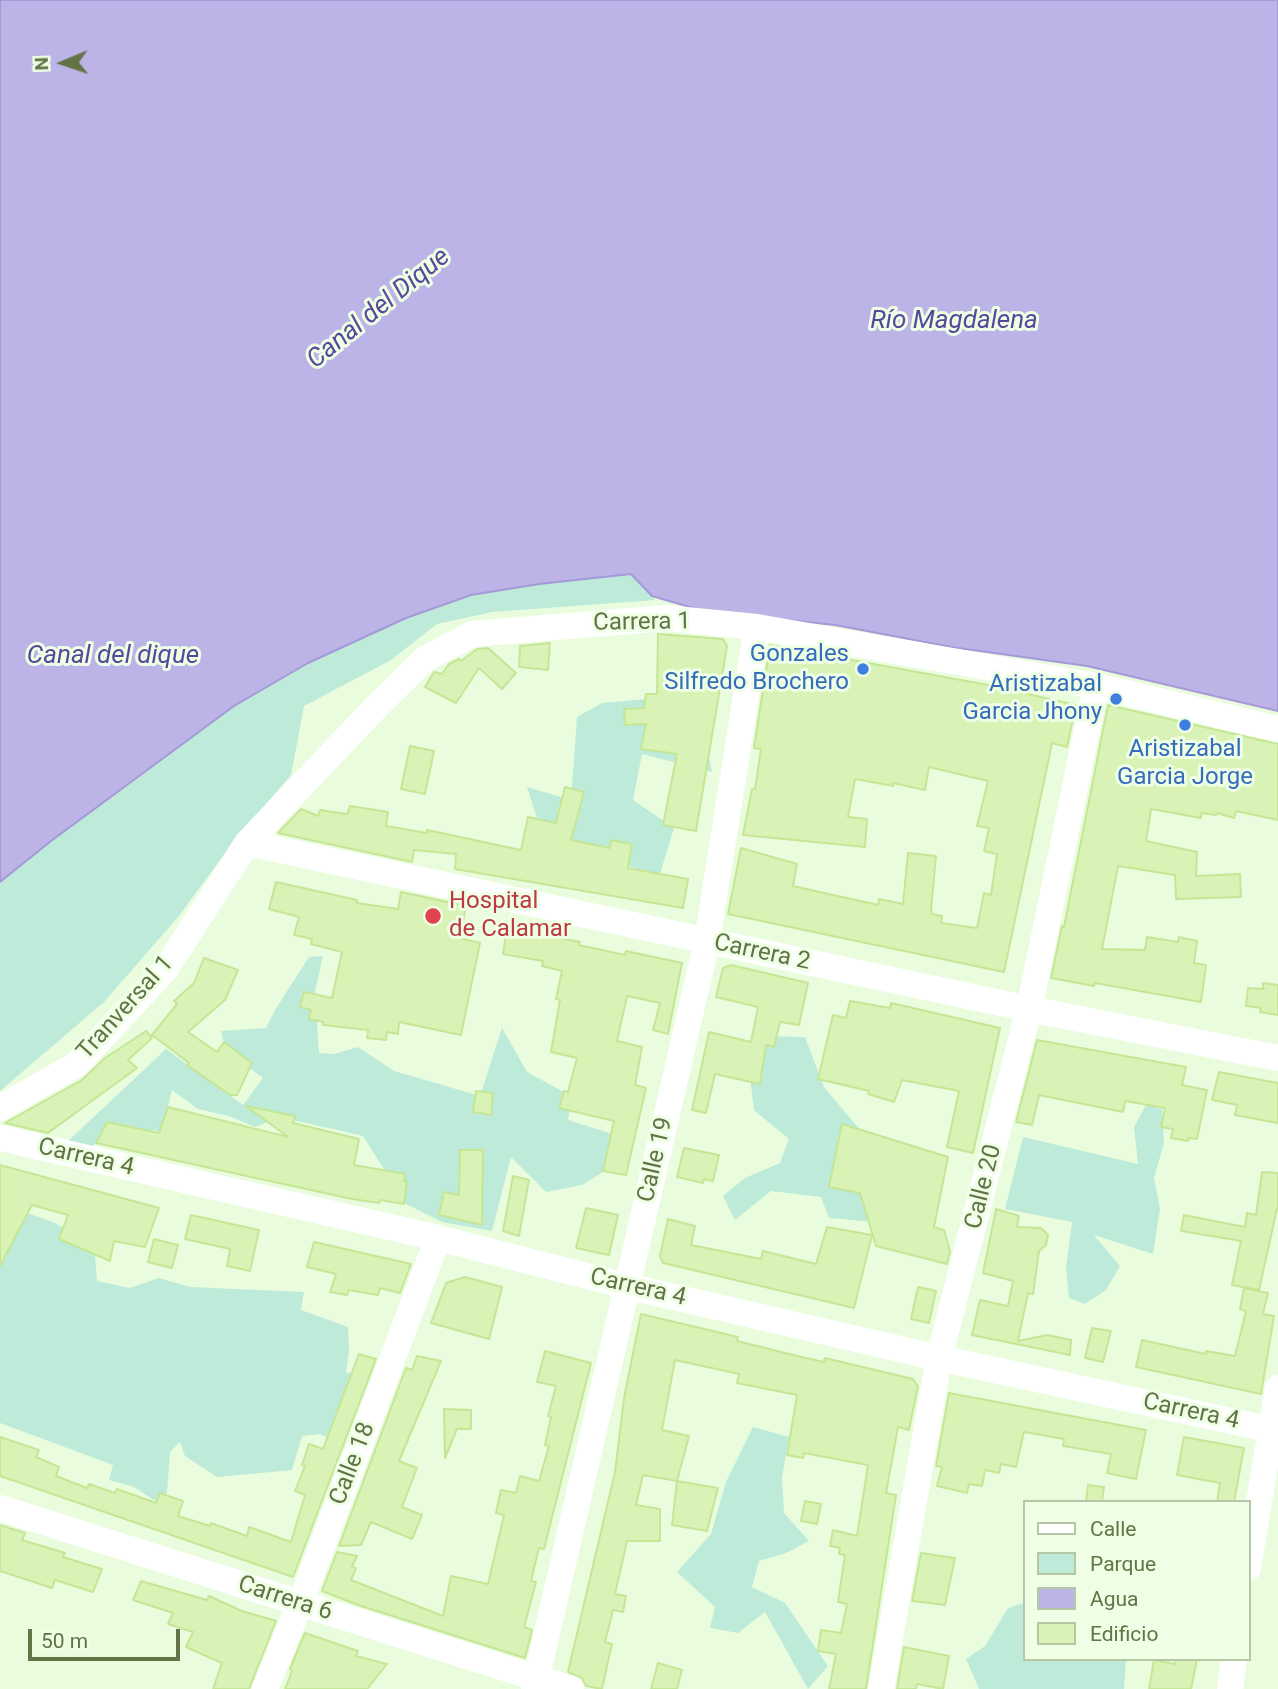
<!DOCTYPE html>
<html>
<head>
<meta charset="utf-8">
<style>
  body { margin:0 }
  #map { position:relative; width:1278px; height:1689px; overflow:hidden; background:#e9fdde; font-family:Roboto,sans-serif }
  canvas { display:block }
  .legend { position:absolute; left:1023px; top:1500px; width:228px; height:161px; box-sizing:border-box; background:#eeffe5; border:2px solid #b6c7a5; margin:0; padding:9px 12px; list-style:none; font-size:21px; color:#627346 }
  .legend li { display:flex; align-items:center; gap:14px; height:35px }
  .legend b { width:35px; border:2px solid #b6c7a5 }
  .north { position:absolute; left:28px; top:28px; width:70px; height:70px; -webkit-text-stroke:5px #eeffe5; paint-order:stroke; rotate:268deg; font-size:19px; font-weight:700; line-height:28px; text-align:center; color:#627346 }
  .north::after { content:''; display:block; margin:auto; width:24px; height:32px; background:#627346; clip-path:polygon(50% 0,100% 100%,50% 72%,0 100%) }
  .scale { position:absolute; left:28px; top:1629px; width:152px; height:32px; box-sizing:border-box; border:4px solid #627346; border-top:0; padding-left:9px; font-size:21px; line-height:24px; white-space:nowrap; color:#627346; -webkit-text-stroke:5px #eeffe5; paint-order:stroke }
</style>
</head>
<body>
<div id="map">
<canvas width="1278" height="1689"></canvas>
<ul class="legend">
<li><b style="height:9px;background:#fff"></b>Calle</li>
<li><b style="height:19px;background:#bdead9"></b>Parque</li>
<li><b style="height:19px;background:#bcb3e6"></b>Agua</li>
<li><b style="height:19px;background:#d8f3b5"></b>Edificio</li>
</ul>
<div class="north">N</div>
<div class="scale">50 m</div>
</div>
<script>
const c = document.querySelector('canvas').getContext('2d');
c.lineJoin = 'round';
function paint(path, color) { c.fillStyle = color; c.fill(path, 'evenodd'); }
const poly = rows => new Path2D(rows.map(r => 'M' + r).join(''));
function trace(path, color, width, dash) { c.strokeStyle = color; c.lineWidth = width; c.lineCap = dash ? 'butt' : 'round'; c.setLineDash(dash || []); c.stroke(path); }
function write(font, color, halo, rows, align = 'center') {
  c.font = font + ' Roboto,sans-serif'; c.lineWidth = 6; c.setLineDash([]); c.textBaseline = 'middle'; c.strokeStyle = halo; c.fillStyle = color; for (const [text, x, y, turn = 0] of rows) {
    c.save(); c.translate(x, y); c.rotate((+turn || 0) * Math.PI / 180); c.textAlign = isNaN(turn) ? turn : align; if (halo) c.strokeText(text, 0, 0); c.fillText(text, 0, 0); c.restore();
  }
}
paint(poly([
  [631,574,655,600,492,612,437,624,391,660,304,706,291,775,235,840,178,917,104,1002,0,1091,0,882,51,841,234,706,308,663,406,618,471,595,539,584],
  [669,697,701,713,712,772,642,754,633,800,674,828,659,877,618,862,548,852,527,787,571,800,577,717,602,703],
  [323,956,315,991,319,1053,334,1054,358,1047,394,1071,480,1096,502,1028,527,1072,571,1096,568,1120,619,1136,613,1166,582,1185,546,1192,511,1157,492,1231,442,1222,406,1204,363,1136,280,1117,255,1127,229,1116,198,1109,172,1090,162,1131,134,1129,113,1124,90,1149,66,1143,166,1049,243,1105,263,1078,226,1050,221,1031,266,1028,275,1010,309,957],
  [766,1036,805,1037,824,1087,862,1132,875,1222,829,1218,821,1197,771,1191,735,1220,723,1196,745,1178,780,1163,789,1139,754,1110,750,1077],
  [1146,1105,1162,1109,1164,1143,1154,1178,1160,1209,1153,1254,1094,1235,1120,1266,1106,1290,1085,1304,1069,1298,1066,1268,1072,1222,1005,1209,1023,1137,1138,1164,1134,1127],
  [30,1214,55,1223,86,1241,95,1255,97,1281,130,1288,159,1278,190,1287,304,1292,301,1310,348,1327,349,1352,346,1372,364,1376,355,1397,340,1401,344,1447,320,1434,302,1436,292,1470,217,1477,185,1456,180,1442,170,1452,167,1492,160,1504,134,1487,109,1480,113,1465,0,1423,0,1215],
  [753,1427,789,1437,782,1478,784,1513,809,1541,786,1553,759,1561,752,1587,785,1603,828,1666,808,1689,765,1612,738,1633,710,1628,715,1607,677,1572,711,1534,726,1482],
  [1024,1603,1024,1659,1126,1659,1124,1689,979,1689,966,1659,985,1646,1008,1608]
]), '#bdead9');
const water = poly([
  [0,0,1278,0,1278,711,1087,666,951,647,835,625,703,611,652,596,631,574,539,584,471,595,406,618,308,663,234,706,51,841,0,882,0,0]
]);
paint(water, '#bcb3e6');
trace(water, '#a599d8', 2);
const building = poly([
  [658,634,723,639,727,646,696,831,663,825,677,754,641,749,646,724,625,725,624,709,644,708,646,694,657,694,658,634],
  [550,643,548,670,519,667,520,646,550,643],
  [770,645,988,685,1076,705,1067,747,1052,743,1004,972,728,914,741,848,797,864,793,886,878,905,879,899,903,904,908,853,936,856,931,910,932,914,942,916,941,923,977,928,984,893,991,895,997,854,984,851,989,828,977,826,988,781,929,767,925,790,893,783,893,786,855,779,848,817,867,819,865,847,743,835,752,789,755,789,761,749,754,748,770,645],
  [488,648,516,673,502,689,479,668,456,703,425,687,434,672,442,674,449,664,459,659,461,661,477,649,488,648],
  [1108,705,1278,744,1278,820,1236,811,1234,818,1217,813,1216,815,1201,813,1201,818,1151,809,1146,841,1197,852,1196,876,1240,874,1241,897,1176,899,1175,875,1118,866,1102,949,1145,950,1147,937,1178,942,1179,937,1197,941,1194,963,1206,965,1201,1002,1095,983,1094,986,1051,978,1062,926,1064,927,1108,705],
  [410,746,434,751,425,794,401,789,410,746],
  [565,787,584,792,571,840,610,848,611,840,632,844,628,868,688,879,683,908,455,869,456,854,414,850,412,862,278,833,301,809,318,816,320,810,347,814,350,806,388,812,386,826,427,833,427,830,521,850,528,817,556,823,565,787],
  [276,882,357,900,357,903,398,909,401,892,466,906,460,938,480,943,461,1035,399,1022,398,1034,387,1032,386,1040,367,1038,368,1030,323,1025,323,1022,309,1019,311,1010,300,1007,304,992,332,998,342,952,311,944,312,939,294,935,299,917,269,909,276,882],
  [507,927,580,942,579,945,625,955,626,951,682,963,668,1034,653,1030,660,1003,627,996,617,1041,642,1047,635,1085,646,1088,626,1175,603,1171,614,1121,559,1108,564,1091,568,1092,577,1058,551,1052,560,1000,556,999,562,971,542,966,543,961,503,954,507,927],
  [204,958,238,970,225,1000,188,1032,217,1052,224,1042,252,1063,237,1095,230,1095,187,1065,189,1063,152,1035,177,1004,174,1001,194,983,204,958],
  [731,965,808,983,799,1025,780,1022,774,1047,766,1045,760,1084,715,1074,706,1113,692,1110,709,1032,751,1042,758,1007,716,997,723,968,731,965],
  [1263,983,1278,985,1278,1015,1260,1012,1261,1008,1246,1006,1248,988,1263,989,1263,983],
  [850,1001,890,1008,891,1003,1000,1028,973,1153,947,1147,959,1091,902,1080,894,1102,868,1094,869,1091,818,1079,833,1015,846,1018,850,1001],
  [146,1031,152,1038,128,1060,137,1068,48,1133,5,1123,82,1080,105,1058,146,1031],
  [1037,1040,1186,1067,1182,1085,1207,1090,1197,1139,1189,1138,1188,1141,1171,1138,1173,1129,1161,1127,1165,1108,1125,1101,1123,1112,1039,1095,1032,1125,1016,1122,1037,1040],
  [1219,1072,1278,1083,1278,1123,1235,1115,1237,1105,1212,1100,1219,1072],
  [476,1091,493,1093,491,1115,473,1112,476,1091],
  [246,1106,295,1116,293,1123,359,1139,354,1165,405,1174,404,1181,407,1181,404,1204,380,1200,379,1203,352,1199,96,1143,107,1122,159,1133,168,1107,288,1137,246,1106],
  [842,1124,948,1157,934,1227,944,1230,950,1251,947,1264,876,1246,860,1193,829,1187,842,1124],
  [684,1148,719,1155,713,1181,704,1179,703,1183,677,1177,684,1148],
  [460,1150,483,1150,482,1225,439,1215,444,1192,459,1195,460,1150],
  [0,1165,159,1208,145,1247,114,1241,110,1261,59,1239,68,1215,32,1205,0,1266,0,1165],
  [1262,1172,1278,1173,1278,1204,1259,1290,1232,1285,1241,1241,1181,1231,1184,1215,1245,1227,1247,1213,1256,1215,1262,1172],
  [513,1176,529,1180,519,1236,503,1231,513,1176],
  [586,1208,618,1215,609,1255,576,1248,586,1208],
  [996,1209,1019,1216,1017,1227,1041,1228,1048,1235,1046,1245,1039,1251,1033,1294,1028,1293,1018,1341,1047,1335,1071,1340,1070,1355,972,1335,980,1300,1008,1306,1013,1281,983,1273,996,1209],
  [191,1215,259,1230,250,1271,227,1266,230,1249,185,1239,191,1215],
  [668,1219,695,1226,691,1245,761,1259,763,1251,816,1264,827,1227,872,1235,854,1308,663,1263,660,1256,668,1219],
  [154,1239,178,1245,172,1268,148,1262,154,1239],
  [314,1242,411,1264,400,1293,380,1288,378,1295,349,1290,347,1295,330,1292,336,1274,307,1267,314,1242],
  [465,1277,502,1287,489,1339,431,1323,446,1283,465,1277],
  [918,1287,936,1291,929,1323,911,1319,918,1287],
  [1244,1288,1268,1293,1263,1314,1274,1316,1261,1394,1136,1367,1142,1340,1206,1354,1206,1351,1235,1356,1246,1311,1240,1309,1244,1288],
  [641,1314,738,1337,737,1341,797,1356,824,1362,825,1358,913,1379,918,1386,909,1430,898,1427,886,1493,896,1495,866,1689,829,1689,836,1654,818,1651,821,1630,841,1633,847,1604,838,1602,845,1555,839,1554,840,1548,830,1546,833,1530,857,1536,868,1465,804,1453,803,1458,787,1455,797,1395,737,1383,739,1374,675,1360,662,1430,689,1436,677,1481,643,1475,636,1505,660,1509,660,1541,627,1541,615,1594,626,1596,623,1612,613,1610,605,1642,612,1644,602,1689,586,1686,582,1678,568,1672,615,1472,624,1398,641,1314],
  [1092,1328,1111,1331,1103,1362,1085,1358,1092,1328],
  [545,1351,591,1363,544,1549,539,1548,531,1581,536,1582,524,1627,532,1630,525,1658,358,1605,322,1591,337,1552,357,1556,352,1567,356,1568,351,1580,443,1616,451,1576,488,1584,504,1515,496,1513,501,1490,516,1493,520,1476,539,1481,549,1446,545,1445,551,1417,548,1416,556,1386,537,1382,545,1351],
  [359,1354,376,1359,293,1577,0,1476,0,1437,39,1450,36,1457,59,1467,56,1476,87,1488,89,1484,115,1493,117,1489,156,1503,160,1493,183,1501,178,1516,210,1526,211,1523,247,1536,249,1527,291,1542,305,1495,295,1491,305,1466,302,1465,309,1444,323,1449,359,1354],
  [417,1356,441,1361,399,1461,417,1468,402,1507,422,1515,412,1539,371,1522,361,1545,339,1546,406,1368,412,1370,417,1356],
  [949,1393,1146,1430,1136,1479,1107,1473,1111,1454,1063,1446,1064,1439,1024,1432,1016,1467,1001,1464,999,1473,985,1470,982,1486,969,1484,967,1493,937,1486,942,1467,936,1466,949,1393],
  [444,1409,471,1410,471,1429,457,1429,445,1458,444,1409],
  [1184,1437,1244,1448,1234,1502,1217,1502,1220,1483,1177,1475,1184,1437],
  [677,1481,718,1488,707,1531,672,1525,677,1481],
  [1088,1485,1104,1487,1102,1502,1086,1502,1088,1485],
  [805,1501,821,1504,817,1524,801,1521,805,1501],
  [0,1525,25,1533,22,1540,65,1553,63,1557,102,1569,93,1592,55,1580,52,1588,0,1571,0,1525],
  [921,1553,955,1558,945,1605,912,1601,921,1553],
  [141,1581,207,1600,209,1596,242,1611,276,1621,249,1689,213,1689,222,1663,186,1647,193,1632,168,1624,173,1613,133,1600,141,1581],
  [305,1633,358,1651,356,1656,387,1664,367,1689,285,1689,292,1671,290,1669,305,1633],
  [904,1647,949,1656,943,1689,917,1684,916,1689,897,1689,904,1647],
  [1176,1659,1197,1659,1191,1689,1149,1689,1154,1660,1175,1664,1176,1659],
  [658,1663,682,1670,677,1689,651,1689,658,1663]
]);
paint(building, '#d8f3b5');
trace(building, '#c5e695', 2);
trace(poly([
  [247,843,1029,1009,1278,1058],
  [0,1108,74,1066,83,1058,165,970,247,843,378,705,425,659,472,634,666,618,757,627,1096,686,1278,729],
  [0,1138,438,1238,626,1286,939,1358,1278,1431],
  [0,1508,571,1689],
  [1248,1568,1278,1388],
  [265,1689,300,1604,438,1238],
  [534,1689,707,941,757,627],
  [881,1689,939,1358,1029,1009,1096,686],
  [1230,1689,1234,1659]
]), '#fff', 26);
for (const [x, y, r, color] of [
  [863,669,7,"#3f7fe0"],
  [1116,699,7,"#3f7fe0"],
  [1185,725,7,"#3f7fe0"],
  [433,916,9,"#e0444e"]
]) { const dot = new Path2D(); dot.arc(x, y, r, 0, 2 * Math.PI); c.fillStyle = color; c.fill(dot); trace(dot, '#eeffe5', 2.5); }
write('24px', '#627346', '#eeffe5', [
  ["Carrera 1",642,623,-1],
  ["Carrera 2",762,953,12],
  ["Tranversal 1",126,1008,-48],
  ["Carrera 4",86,1158,13],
  ["Calle 19",656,1160,-77],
  ["Calle 20",984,1187,-76],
  ["Carrera 4",638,1288,13],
  ["Carrera 4",1191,1412,12],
  ["Calle 18",353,1464,-69],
  ["Carrera 6",285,1599,18]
]);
write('24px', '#366cbe', '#eeffe5', [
  ["Gonzales",849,655],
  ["Silfredo Brochero",849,683],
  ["Aristizabal",1102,685],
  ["Garcia Jhony",1102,713],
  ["Aristizabal",1185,750,"center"],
  ["Garcia Jorge",1185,778,"center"]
], 'right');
write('24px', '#be3a42', '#eeffe5', [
  ["Hospital",449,902],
  ["de Calamar",449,930]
], 'left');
write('italic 26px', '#58489c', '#eeffe5', [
  ["Canal del Dique",379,309,-39],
  ["Río Magdalena",954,321],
  ["Canal del dique",113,656]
]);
</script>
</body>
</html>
